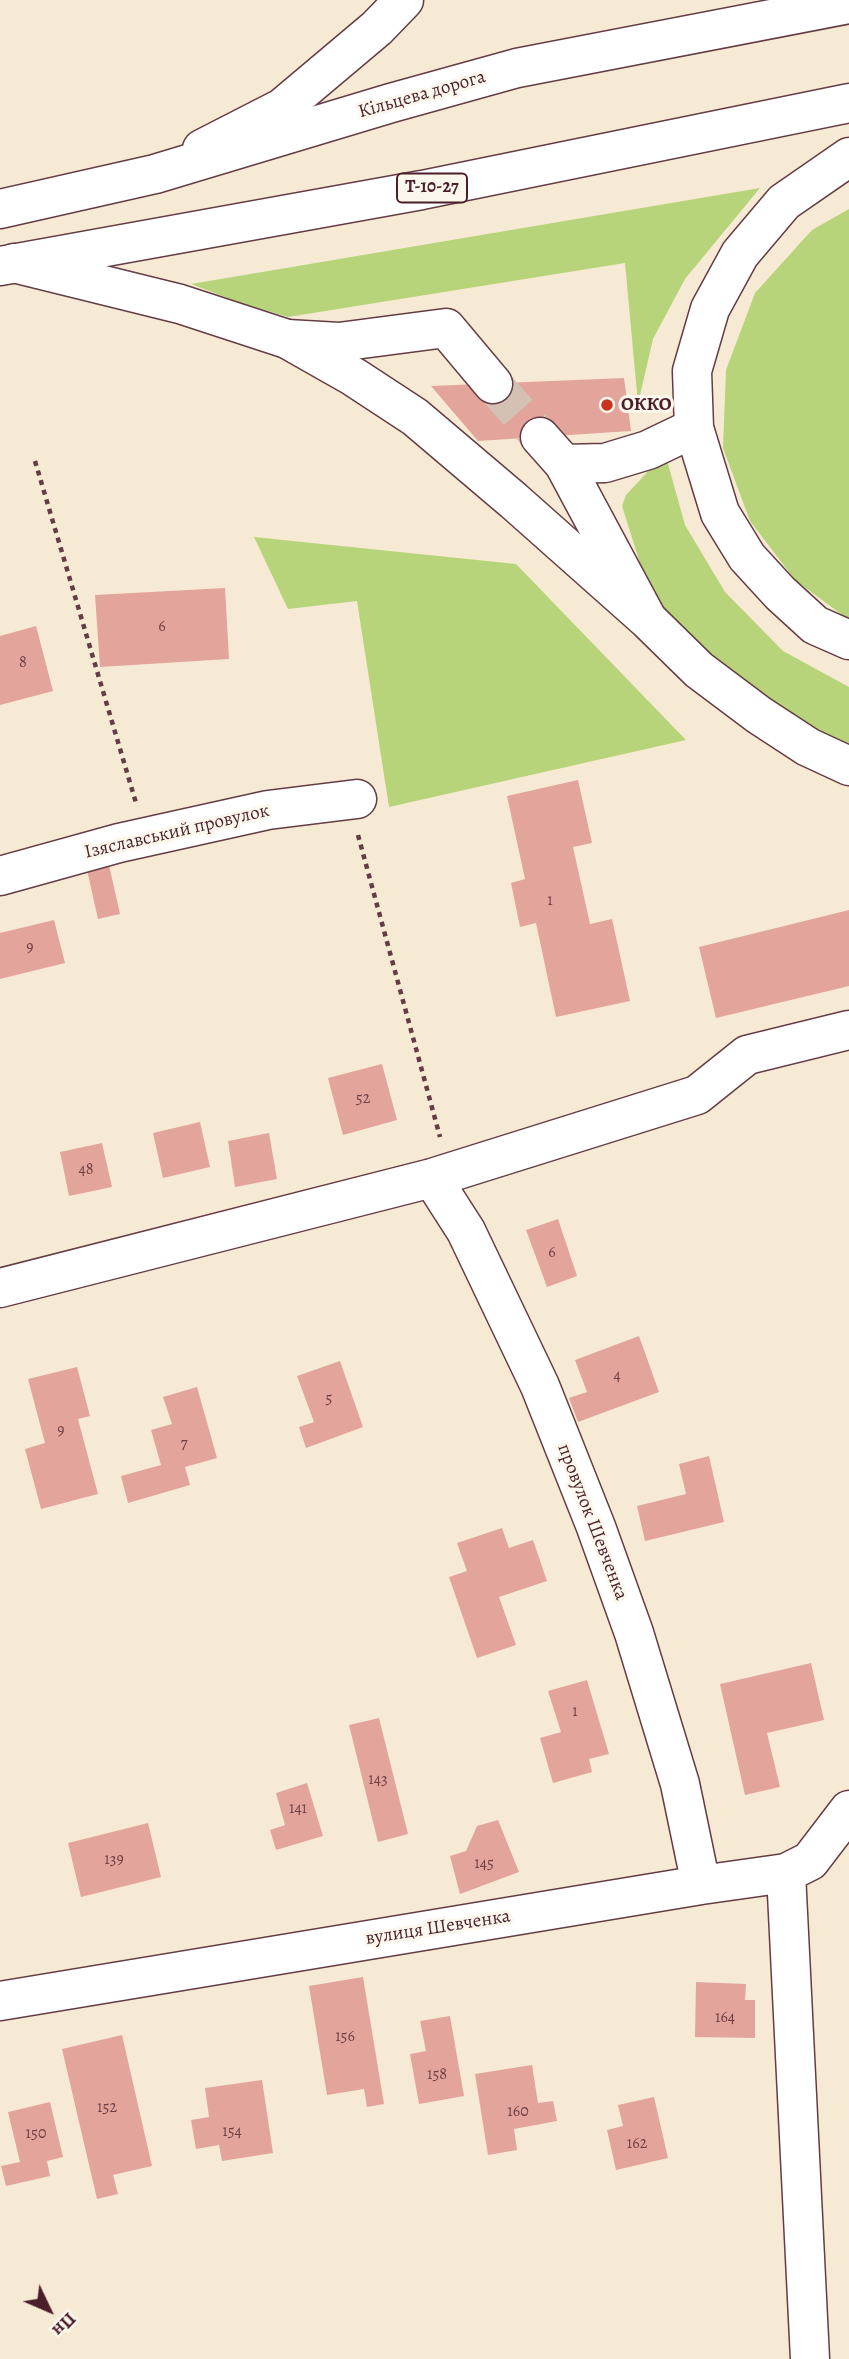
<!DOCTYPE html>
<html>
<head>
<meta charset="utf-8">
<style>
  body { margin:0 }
  #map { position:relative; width:849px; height:2359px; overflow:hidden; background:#f7ead5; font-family:Alegreya,serif }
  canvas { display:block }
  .north { position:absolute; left:14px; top:2275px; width:70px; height:70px; -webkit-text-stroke:5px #fbf7ec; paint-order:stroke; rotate:134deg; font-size:19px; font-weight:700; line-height:28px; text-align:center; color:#4a1f2b }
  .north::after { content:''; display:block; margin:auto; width:24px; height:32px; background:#4a1f2b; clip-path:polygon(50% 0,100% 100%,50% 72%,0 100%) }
</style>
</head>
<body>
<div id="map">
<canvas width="849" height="2359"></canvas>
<div class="north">Пн</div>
</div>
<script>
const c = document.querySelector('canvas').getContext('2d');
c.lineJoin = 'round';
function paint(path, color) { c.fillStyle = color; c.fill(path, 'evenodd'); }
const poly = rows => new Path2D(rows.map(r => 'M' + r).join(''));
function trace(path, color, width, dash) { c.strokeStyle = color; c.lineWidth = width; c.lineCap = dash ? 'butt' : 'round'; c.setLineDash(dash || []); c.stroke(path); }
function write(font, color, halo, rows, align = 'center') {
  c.font = font + ' Alegreya,serif'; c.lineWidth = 6; c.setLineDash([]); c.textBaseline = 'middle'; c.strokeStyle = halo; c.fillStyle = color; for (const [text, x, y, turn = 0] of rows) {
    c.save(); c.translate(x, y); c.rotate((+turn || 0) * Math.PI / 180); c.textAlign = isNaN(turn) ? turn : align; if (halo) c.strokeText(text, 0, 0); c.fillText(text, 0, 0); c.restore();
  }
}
paint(poly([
  [760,188,685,279,653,339,638,404,625,263,288,317,238,302,191,284],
  [849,209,849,620,795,580,750,521,723,448,726,370,755,293,812,230],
  [665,453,685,525,725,592,783,651,849,687,849,748,802,728,676,630,640,563,622,506,626,495],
  [254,537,516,564,686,740,389,807,357,601,288,609]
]), '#b8d47a');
paint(poly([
  [624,378,631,431,478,441,431,386],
  [225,588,229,659,100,667,95,595],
  [36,626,53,691,0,705,0,636],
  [578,780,592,843,573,847,590,924,612,919,630,1001,556,1017,536,923,520,927,511,883,525,879,507,796],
  [109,865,120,914,98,919,87,870],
  [849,910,849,986,716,1018,699,947],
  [54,920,65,963,0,979,0,933],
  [382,1064,397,1120,343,1135,328,1078],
  [200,1122,210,1167,163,1178,153,1133],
  [269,1133,277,1179,235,1187,228,1141],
  [102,1143,112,1187,69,1196,60,1152],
  [558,1219,577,1276,547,1287,526,1230],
  [639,1336,659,1392,578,1422,569,1398,587,1392,575,1360],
  [340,1361,363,1427,306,1448,299,1427,314,1422,297,1376],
  [77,1367,90,1416,78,1419,98,1494,41,1509,25,1449,45,1443,28,1379],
  [197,1387,217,1458,185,1467,190,1485,128,1503,121,1476,161,1465,151,1430,172,1424,163,1397],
  [709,1456,724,1522,645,1541,637,1506,686,1494,679,1464],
  [502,1528,509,1548,533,1540,547,1581,499,1597,516,1645,477,1658,449,1577,467,1571,457,1543],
  [811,1663,824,1720,767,1733,780,1787,745,1795,720,1684],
  [587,1680,609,1754,589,1759,592,1772,553,1783,540,1738,561,1732,548,1691],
  [379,1718,408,1834,378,1842,349,1725],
  [307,1783,323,1836,276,1850,270,1830,285,1825,276,1793],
  [498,1820,519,1872,460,1894,450,1856,466,1851,477,1826],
  [148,1823,161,1877,81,1897,68,1843],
  [363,1977,384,2104,367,2107,364,2089,327,2095,309,1986],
  [696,1982,746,1984,745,2000,755,2000,755,2038,695,2037],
  [450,2016,464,2096,419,2104,410,2054,426,2051,420,2021],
  [122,2035,152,2166,113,2175,118,2194,97,2199,62,2049],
  [532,2065,538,2103,553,2101,557,2121,514,2129,517,2150,488,2155,475,2074],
  [262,2080,273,2153,222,2161,219,2145,196,2149,191,2120,209,2117,205,2088],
  [654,2097,668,2158,616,2170,607,2130,623,2126,618,2105],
  [50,2102,63,2157,47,2161,50,2176,6,2186,1,2166,20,2162,8,2112]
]), '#e3a59b');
trace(poly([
  [493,384,540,437]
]), '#d4c1b3', 38, [38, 19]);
const minor = poly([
  [287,339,339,342,446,328,493,384],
  [540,437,564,464,645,615],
  [564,464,605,463,648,450,694,428],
  [0,876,119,843,268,810,357,799],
  [432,1178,466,1231,540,1386,596,1527,634,1633,680,1784,701,1885],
  [0,1288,432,1178,697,1095,747,1055,849,1030],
  [786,1873,810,2359],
  [0,2001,701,1885,786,1873,810,1861,849,1810]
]);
const major = poly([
  [202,149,282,108,377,28,404,0],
  [849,157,784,202,740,254,710,309,692,371,694,428,720,513,747,557,780,593,815,625,849,640],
  [14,263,180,304,287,339,354,377,415,417,514,501,648,620,699,670,759,715,808,747,849,766]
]);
const highway = poly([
  [0,209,155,174,391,103,517,68,849,4],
  [0,266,422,190,849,103]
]);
trace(minor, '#643d44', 41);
trace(major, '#643d44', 41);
trace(highway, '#643d44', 41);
trace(poly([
  [35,461,136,803],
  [358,835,440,1137]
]), '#643d44', 4.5, [5, 5]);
trace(minor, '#fff', 38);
trace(major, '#fff', 38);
trace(highway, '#fff', 38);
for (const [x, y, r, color] of [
  [607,405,7,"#c8321e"]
]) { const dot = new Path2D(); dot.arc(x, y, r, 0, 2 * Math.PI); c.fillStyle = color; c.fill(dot); trace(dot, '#fbf7ec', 2.5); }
write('16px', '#704047', null, [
  ["6",162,627],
  ["8",23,663],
  ["1",550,901],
  ["9",30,948],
  ["52",363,1099],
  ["48",86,1170],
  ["6",552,1253],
  ["4",617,1376],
  ["5",329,1399],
  ["9",61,1431],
  ["7",184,1444],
  ["1",575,1712],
  ["143",378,1780],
  ["141",298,1809],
  ["139",114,1860],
  ["145",484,1864],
  ["164",725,2018],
  ["156",345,2037],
  ["158",437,2075],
  ["152",107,2108],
  ["160",518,2112],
  ["154",232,2132],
  ["150",36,2134],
  ["162",637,2144]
]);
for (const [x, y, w] of [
  [432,188,70]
]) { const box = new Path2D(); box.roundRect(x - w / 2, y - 14.5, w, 29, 5); c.fillStyle = '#fbf7ec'; c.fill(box); trace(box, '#4a1f2b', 2); }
write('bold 18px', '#4a1f2b', null, [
  ["Т-10-27",432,188]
]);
write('19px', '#4a1f2b', '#fbf7ec', [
  ["Кільцева дорога",422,95,-16],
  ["Ізяславський провулок",177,832,-13],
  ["провулок Шевченка",592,1522,69],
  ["вулиця Шевченка",438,1928,-9]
]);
write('bold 19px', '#4a1f2b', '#fbf7ec', [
  ["ОККО",621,405]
], 'left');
</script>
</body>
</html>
